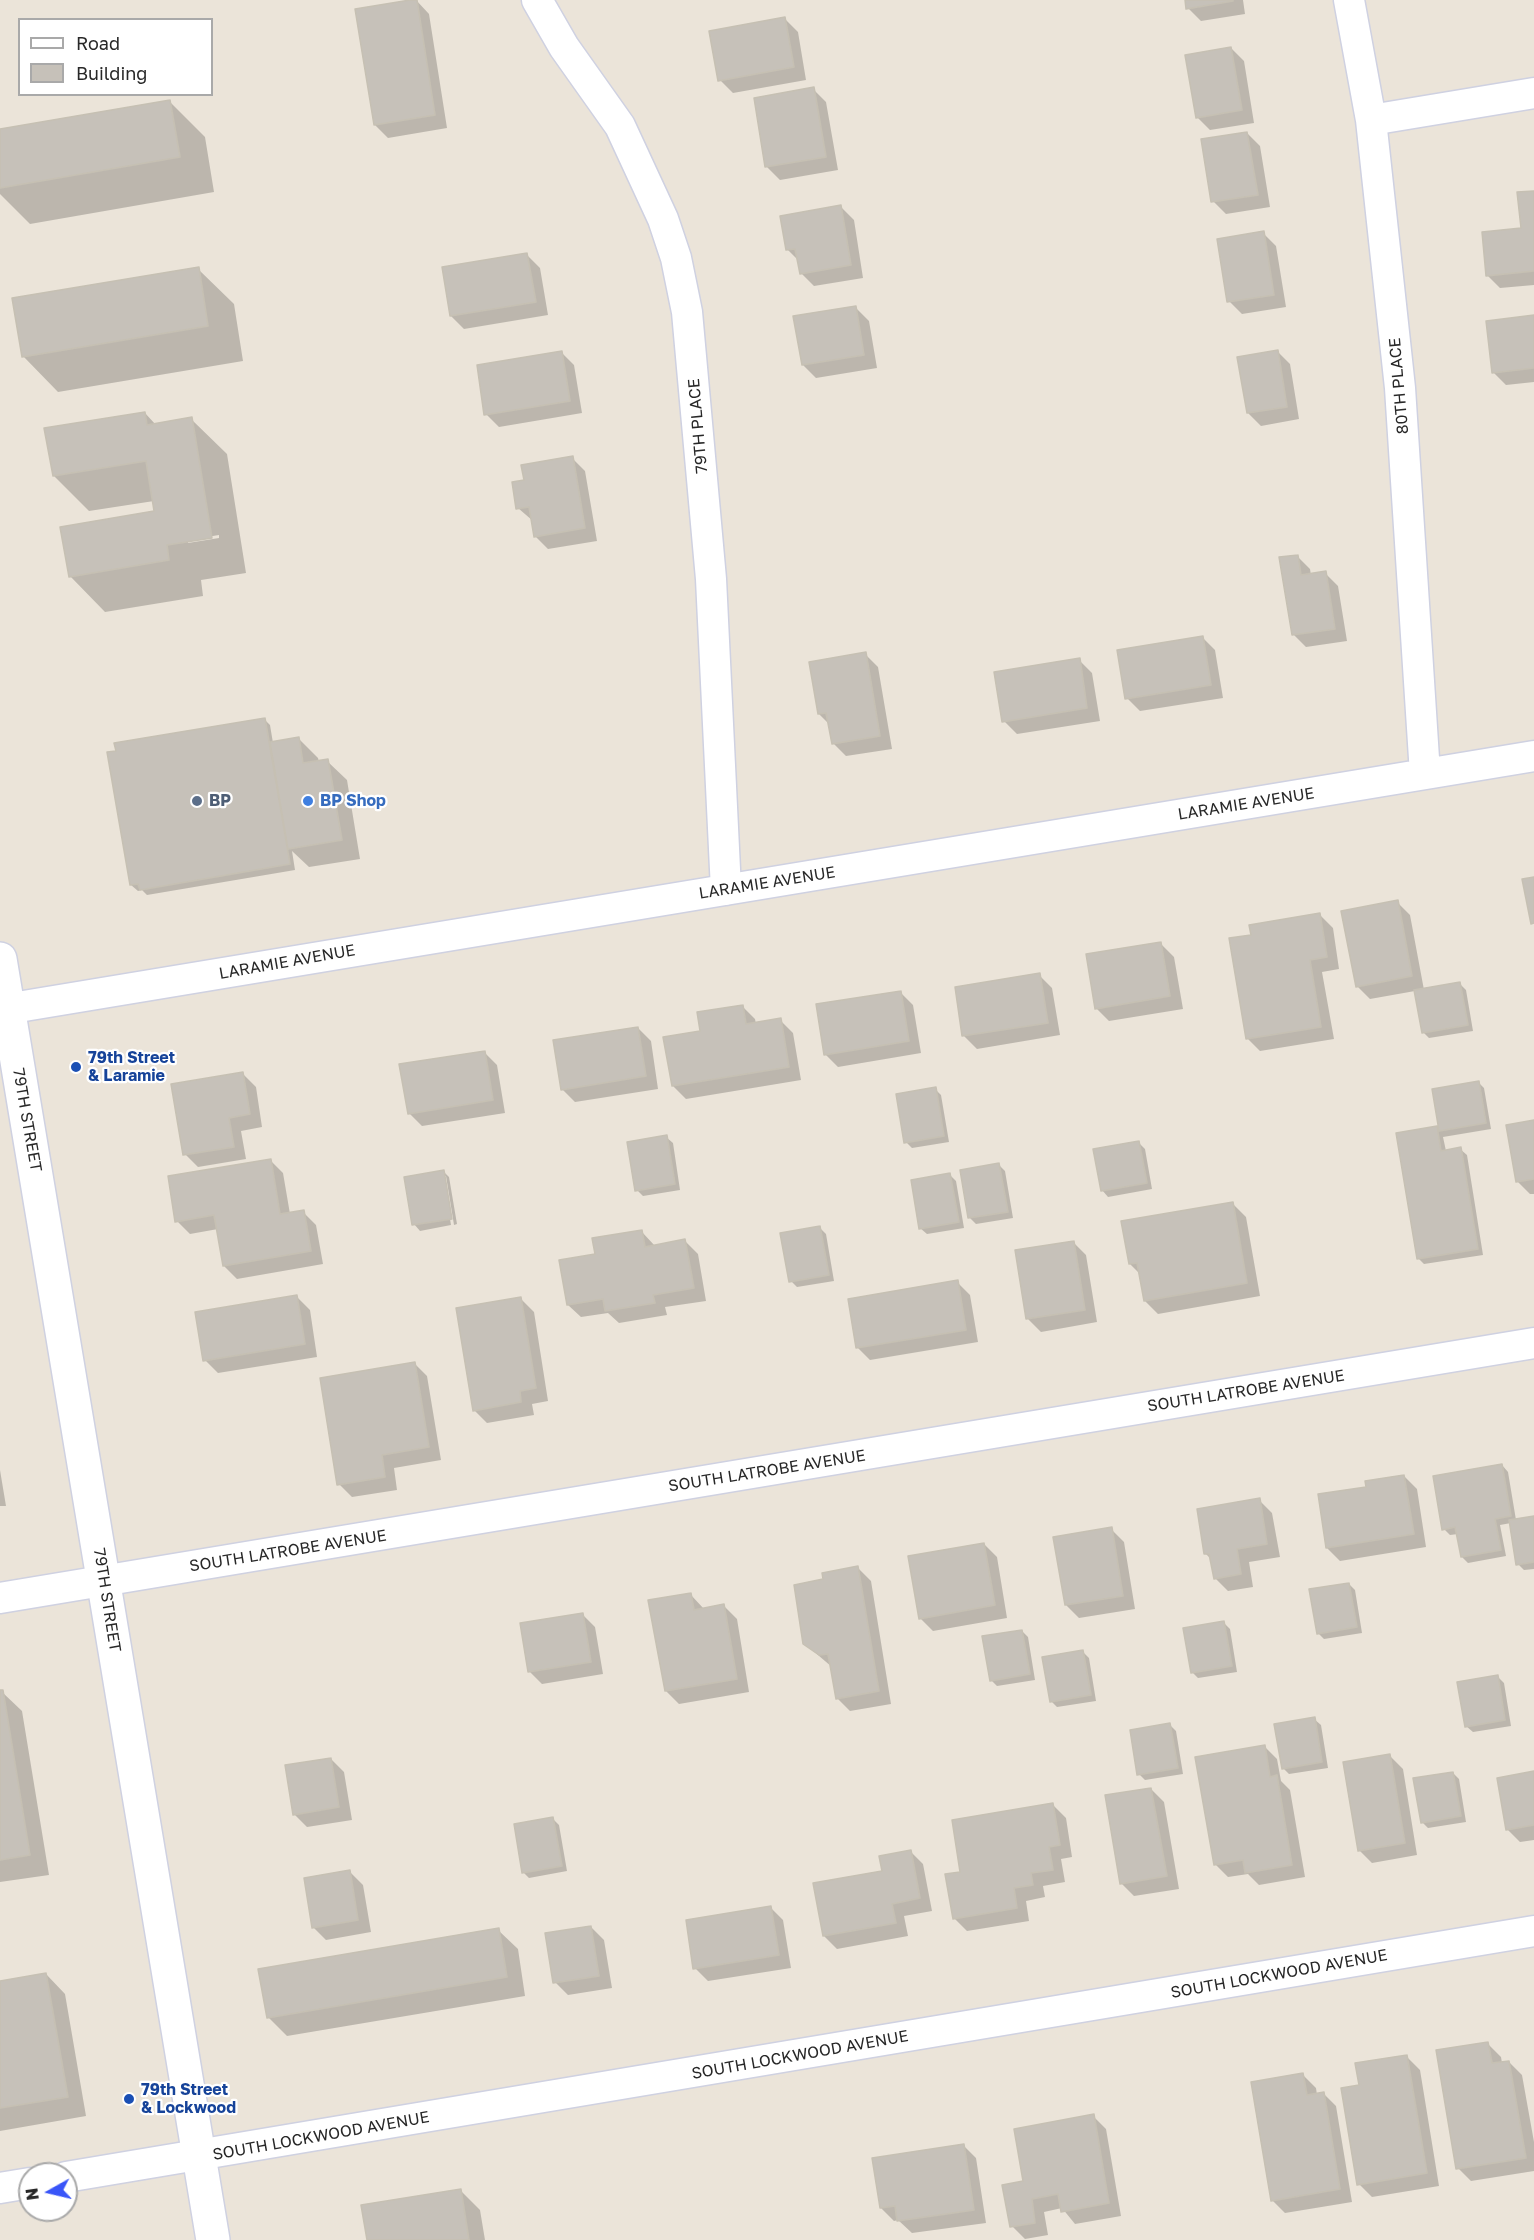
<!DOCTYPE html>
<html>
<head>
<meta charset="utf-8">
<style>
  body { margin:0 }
  #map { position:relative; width:1534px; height:2240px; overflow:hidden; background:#ebe4d9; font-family:"Golos Text",sans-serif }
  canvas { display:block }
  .legend { position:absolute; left:18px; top:18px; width:195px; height:78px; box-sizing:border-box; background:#fff; border:2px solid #a9a9a9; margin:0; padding:8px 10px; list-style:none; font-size:18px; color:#282828 }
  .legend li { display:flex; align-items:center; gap:12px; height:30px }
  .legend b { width:30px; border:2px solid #a9a9a9 }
  .north { position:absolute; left:18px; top:2162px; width:60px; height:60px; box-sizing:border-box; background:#fff; border:2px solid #a9a9a9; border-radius:50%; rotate:262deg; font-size:16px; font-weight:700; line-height:24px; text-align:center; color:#282828 }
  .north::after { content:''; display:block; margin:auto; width:21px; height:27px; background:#3955f8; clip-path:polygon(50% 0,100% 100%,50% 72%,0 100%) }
</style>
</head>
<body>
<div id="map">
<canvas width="1534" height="2240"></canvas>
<ul class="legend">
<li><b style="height:8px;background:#fff"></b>Road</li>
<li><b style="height:16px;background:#c6c1b9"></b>Building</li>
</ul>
<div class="north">N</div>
</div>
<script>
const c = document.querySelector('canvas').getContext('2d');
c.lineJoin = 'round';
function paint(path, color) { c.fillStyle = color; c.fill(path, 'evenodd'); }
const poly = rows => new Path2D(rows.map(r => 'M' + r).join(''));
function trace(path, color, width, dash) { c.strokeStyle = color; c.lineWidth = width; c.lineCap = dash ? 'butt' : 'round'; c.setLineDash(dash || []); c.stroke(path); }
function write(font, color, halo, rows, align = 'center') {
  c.font = font + ' "Golos Text",sans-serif'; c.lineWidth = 4.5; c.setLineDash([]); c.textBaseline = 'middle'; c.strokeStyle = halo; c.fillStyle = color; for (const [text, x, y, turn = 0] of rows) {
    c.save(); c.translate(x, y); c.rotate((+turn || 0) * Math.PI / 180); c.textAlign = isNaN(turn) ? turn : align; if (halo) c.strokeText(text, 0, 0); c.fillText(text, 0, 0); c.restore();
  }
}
paint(poly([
  [416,0,429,14,447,128,388,138,375,125],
  [1186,0,1243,0,1245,14,1201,21,1188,8],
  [785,19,798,32,806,80,733,93,720,80],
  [1231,48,1244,61,1254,123,1210,130,1197,117],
  [813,89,826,102,838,170,780,180,767,167],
  [169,101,205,137,214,192,30,224,0,194,0,130],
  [1247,133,1260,146,1270,207,1226,214,1213,201],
  [1534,192,1534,285,1500,288,1487,275,1523,229],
  [841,207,854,220,863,278,814,286,801,273,799,261,787,249],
  [1263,233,1276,246,1286,307,1242,314,1229,301],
  [527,255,540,268,548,315,464,329,451,316],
  [198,269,234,304,243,361,58,392,23,356],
  [856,308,869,321,877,368,816,378,803,365],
  [1534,317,1534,382,1506,385,1493,372],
  [1277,351,1290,364,1299,419,1261,426,1248,413],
  [561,352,574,365,582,413,499,427,486,414],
  [145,413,156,425,191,419,227,454,246,573,201,580,203,596,105,612,70,576,156,513,154,501,89,511,54,476],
  [219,535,219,538,188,543,188,540],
  [572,458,585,471,597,541,548,549,535,536,533,521,518,508,526,481],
  [1297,556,1310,569,1311,575,1325,573,1338,586,1347,641,1306,647,1293,634],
  [1202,637,1215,650,1223,698,1140,711,1127,698],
  [865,654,878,667,892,749,846,756,833,743,829,724,819,714],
  [1079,660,1092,673,1100,721,1017,734,1004,721],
  [264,719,270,725,273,743,299,739,318,758,319,762,327,761,347,780,360,859,309,867,292,851,295,870,147,895,142,890,138,891,131,885],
  [1397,902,1410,915,1424,990,1460,984,1466,990,1473,1031,1429,1038,1423,1032,1415,991,1370,999,1357,986],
  [1320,915,1333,928,1339,969,1322,972,1334,1039,1260,1051,1247,1038],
  [1161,944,1174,957,1183,1009,1109,1021,1096,1008],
  [1039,975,1052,988,1060,1035,977,1049,964,1036,956,988],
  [900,992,913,1005,921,1053,838,1067,825,1054],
  [742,1006,755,1019,756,1024,780,1020,793,1033,801,1080,686,1099,673,1086,702,1032],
  [638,1028,651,1041,658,1089,575,1102,562,1089],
  [484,1052,497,1065,505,1113,422,1126,409,1113],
  [243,1074,256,1087,262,1127,241,1131,246,1159,198,1167,185,1154],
  [1478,1082,1484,1088,1491,1129,1443,1137,1446,1151,1460,1149,1467,1155,1483,1255,1424,1264,1418,1258,1398,1134,1440,1128],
  [935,1089,941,1095,949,1142,912,1148,906,1142],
  [1534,1121,1534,1194,1530,1194,1517,1181],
  [666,1137,673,1143,680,1190,643,1196,637,1190],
  [1139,1143,1145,1149,1152,1189,1108,1197,1102,1190],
  [270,1160,283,1173,290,1214,303,1212,316,1225,323,1264,237,1279,224,1266,218,1229,190,1234,177,1221],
  [999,1165,1005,1171,1013,1218,976,1224,970,1218],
  [443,1171,449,1177,457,1224,454,1225,446,1176,443,1176,451,1225,420,1231,414,1224],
  [950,1175,956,1181,964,1228,927,1234,920,1228],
  [1233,1204,1246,1217,1260,1296,1158,1314,1145,1301,1140,1274,1130,1264],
  [820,1228,826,1234,834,1281,797,1287,791,1281],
  [642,1232,655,1246,685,1241,698,1254,706,1301,665,1307,667,1315,619,1323,608,1313,581,1317,568,1305,596,1255],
  [1073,1242,1086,1255,1097,1322,1041,1332,1028,1319],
  [957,1282,970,1295,978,1342,870,1360,857,1347],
  [297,1297,310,1310,317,1357,218,1373,205,1360],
  [521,1299,534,1312,548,1401,532,1404,534,1415,487,1423,474,1410],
  [414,1363,427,1376,441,1460,394,1468,397,1490,352,1497,339,1484],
  [1502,1465,1508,1472,1516,1520,1534,1518,1534,1569,1524,1570,1518,1564,1511,1523,1500,1525,1506,1556,1468,1563,1462,1557,1458,1534,1450,1535,1444,1529],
  [0,1470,6,1506,0,1506],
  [1404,1476,1417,1489,1426,1547,1340,1561,1327,1548,1367,1488],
  [1259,1500,1272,1513,1280,1557,1249,1562,1253,1587,1228,1591,1215,1578,1212,1560,1206,1554],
  [1111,1529,1124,1542,1135,1609,1079,1618,1066,1605],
  [984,1544,997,1557,1007,1618,933,1631,920,1618],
  [858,1568,871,1581,891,1704,850,1711,837,1698,832,1667,805,1644,824,1581],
  [1349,1584,1355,1590,1362,1633,1324,1639,1318,1633],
  [691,1595,704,1609,724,1606,737,1619,749,1692,679,1704,666,1691],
  [582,1614,595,1627,603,1674,542,1684,529,1671],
  [1224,1623,1230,1629,1237,1672,1198,1678,1192,1672],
  [1022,1631,1028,1637,1035,1680,997,1686,991,1680],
  [1083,1652,1089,1658,1096,1701,1057,1707,1051,1701],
  [1498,1677,1504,1683,1511,1726,1473,1732,1466,1726],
  [0,1692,2,1692,22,1711,49,1875,0,1882],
  [1314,1719,1321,1725,1328,1768,1289,1774,1283,1768],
  [1170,1725,1176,1731,1183,1774,1145,1780,1139,1774],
  [1264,1746,1277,1759,1281,1781,1290,1790,1305,1877,1259,1885,1248,1874,1228,1877,1215,1864],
  [1390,1756,1403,1769,1417,1855,1372,1863,1359,1850],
  [331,1759,344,1772,352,1820,307,1827,294,1814],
  [1453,1773,1459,1779,1466,1822,1428,1828,1422,1822],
  [1534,1773,1534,1840,1520,1842,1507,1829],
  [1151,1789,1164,1802,1179,1889,1134,1896,1121,1883],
  [1053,1805,1066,1818,1072,1857,1061,1859,1065,1882,1043,1886,1045,1897,1026,1901,1029,1921,967,1931,954,1918,962,1873],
  [553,1819,559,1825,567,1871,529,1878,523,1872],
  [910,1851,923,1864,932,1911,904,1916,908,1936,837,1949,824,1936,883,1872],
  [350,1872,363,1885,371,1932,326,1940,313,1927],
  [770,1907,783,1920,791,1968,708,1981,695,1968],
  [591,1927,604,1940,612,1988,568,1995,555,1982],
  [498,1930,518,1949,525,1996,287,2036,268,2017],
  [46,1974,65,1994,86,2116,0,2131,0,1982],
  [1488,2044,1501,2057,1502,2063,1509,2062,1522,2075,1534,2142,1534,2171,1471,2181,1458,2168],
  [1407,2057,1420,2070,1439,2186,1372,2197,1359,2184,1361,2086],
  [1303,2075,1316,2088,1317,2095,1323,2093,1336,2106,1352,2202,1285,2213,1272,2200],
  [1093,2116,1106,2129,1121,2216,1075,2224,1062,2208,1044,2212,1048,2235,1025,2239,1012,2226,1024,2183],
  [963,2145,976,2158,986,2223,912,2233,898,2220,894,2221,881,2208],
  [460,2190,480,2210,485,2240,368,2240]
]), '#0003');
const building = poly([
  [410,0,417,0,435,115,374,125,355,9,410,0],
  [1185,0,1233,0,1233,1,1186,9,1185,0],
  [785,17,794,67,718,81,709,31,785,17],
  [1231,47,1242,110,1196,118,1185,55,1231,47],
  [814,87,826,157,765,167,754,98,814,87],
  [170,100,180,157,0,188,0,129,170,100],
  [1247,132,1258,195,1211,202,1201,139,1247,132],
  [1534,191,1534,271,1486,276,1482,232,1521,228,1517,192,1534,191],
  [841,205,851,265,800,274,795,249,786,250,780,216,841,205],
  [1264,231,1274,295,1227,302,1217,239,1264,231],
  [527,253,536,302,450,316,442,267,527,253],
  [199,267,208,326,22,357,12,298,199,267],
  [856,306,864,355,802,365,793,316,856,306],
  [1534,315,1534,368,1492,373,1486,321,1534,315],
  [1278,350,1287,407,1247,413,1237,357,1278,350],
  [562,351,570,401,484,415,477,365,562,351],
  [145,412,147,425,192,417,212,538,167,545,169,560,69,577,60,527,154,511,146,461,53,476,44,428,145,412],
  [573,456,585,528,534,537,529,507,516,509,512,482,524,480,521,465,573,456],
  [1298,555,1301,575,1326,571,1335,629,1292,635,1279,557,1298,555],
  [1203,636,1211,685,1125,699,1117,650,1203,636],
  [866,652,880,736,832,744,826,713,818,714,809,662,866,652],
  [1080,658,1087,708,1002,722,994,672,1080,658],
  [265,718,290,864,140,890,138,884,130,885,107,752,116,751,114,743,265,718],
  [299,737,303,763,328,759,342,840,288,849,270,742,299,737],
  [1534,877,1534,923,1531,924,1522,879,1534,877],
  [1398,900,1412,976,1356,987,1341,911,1398,900],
  [1320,913,1327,957,1310,960,1321,1027,1246,1039,1229,938,1251,935,1249,925,1320,913],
  [1161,942,1170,996,1095,1009,1086,954,1161,942],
  [1040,973,1048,1023,962,1036,955,987,1040,973],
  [1460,982,1468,1025,1422,1033,1414,990,1460,982],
  [901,991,909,1041,824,1055,816,1004,901,991],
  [743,1005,746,1024,781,1018,789,1067,672,1086,663,1037,700,1031,697,1012,743,1005],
  [638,1027,646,1076,561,1090,553,1040,638,1027],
  [485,1051,493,1100,408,1114,399,1064,485,1051],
  [243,1072,250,1114,229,1118,234,1147,183,1155,171,1084,243,1072],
  [1479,1081,1486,1123,1439,1131,1432,1089,1479,1081],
  [936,1087,944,1136,904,1143,896,1094,936,1087],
  [1534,1120,1534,1179,1516,1182,1506,1125,1534,1120],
  [1437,1126,1441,1151,1461,1147,1478,1249,1417,1259,1396,1133,1437,1126],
  [667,1135,675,1184,635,1191,627,1142,667,1135],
  [1139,1141,1147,1183,1101,1191,1093,1149,1139,1141],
  [271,1159,280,1214,304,1210,311,1251,223,1266,214,1215,175,1222,168,1176,271,1159],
  [999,1163,1008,1212,968,1218,960,1170,999,1163],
  [444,1170,452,1219,412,1225,404,1177,444,1170],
  [950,1173,959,1222,919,1229,911,1180,950,1173],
  [1233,1202,1247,1283,1144,1301,1137,1263,1129,1264,1121,1221,1233,1202],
  [820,1226,829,1275,789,1282,780,1233,820,1226],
  [642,1230,645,1247,685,1239,694,1288,653,1295,655,1303,605,1311,603,1299,567,1305,559,1260,595,1254,592,1238,642,1230],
  [1074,1241,1085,1310,1026,1319,1015,1250,1074,1241],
  [958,1280,966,1330,856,1348,848,1299,958,1280],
  [297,1295,305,1344,203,1361,195,1312,297,1295],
  [521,1297,536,1388,520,1391,521,1402,473,1411,456,1308,521,1297],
  [415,1362,429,1447,382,1455,385,1477,337,1485,320,1378,415,1362],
  [1502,1464,1511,1516,1495,1519,1501,1550,1461,1557,1455,1527,1442,1530,1433,1476,1502,1464],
  [1404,1475,1414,1534,1326,1548,1318,1494,1366,1487,1365,1481,1404,1475],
  [1260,1498,1267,1544,1237,1549,1241,1574,1214,1579,1209,1554,1204,1554,1197,1509,1260,1498],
  [1534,1516,1534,1562,1516,1565,1509,1520,1534,1516],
  [1112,1527,1123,1596,1065,1605,1053,1537,1112,1527],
  [984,1543,995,1605,919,1619,908,1556,984,1543],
  [858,1566,879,1691,836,1699,828,1654,819,1655,803,1644,794,1585,823,1579,822,1573,858,1566],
  [1349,1583,1357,1627,1317,1634,1309,1589,1349,1583],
  [691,1593,694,1610,724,1604,737,1679,665,1691,648,1600,691,1593],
  [583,1613,591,1662,528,1672,520,1623,583,1613],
  [1224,1621,1232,1666,1191,1673,1183,1628,1224,1621],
  [1022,1630,1030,1674,990,1681,982,1636,1022,1630],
  [1083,1650,1091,1695,1050,1702,1042,1657,1083,1650],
  [1498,1675,1505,1720,1465,1727,1457,1682,1498,1675],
  [0,1690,3,1690,30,1855,0,1860,0,1690],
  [1315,1717,1322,1762,1282,1769,1274,1724,1315,1717],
  [1170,1723,1178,1768,1137,1775,1130,1730,1170,1723],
  [1265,1745,1270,1777,1277,1775,1292,1865,1245,1873,1243,1860,1214,1865,1195,1757,1265,1745],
  [1390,1754,1405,1843,1358,1851,1343,1762,1390,1754],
  [331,1758,339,1807,293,1815,285,1765,331,1758],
  [1534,1771,1534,1825,1506,1830,1497,1778,1534,1771],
  [1453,1772,1461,1816,1421,1823,1413,1778,1453,1772],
  [1151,1788,1167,1876,1120,1884,1105,1795,1151,1788],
  [1053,1803,1060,1845,1049,1847,1053,1870,1031,1873,1033,1885,1014,1888,1017,1908,953,1919,945,1874,960,1872,952,1820,1053,1803],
  [553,1817,562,1866,522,1873,514,1824,553,1817],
  [911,1850,920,1898,892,1904,896,1923,823,1936,813,1883,882,1871,879,1856,911,1850],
  [350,1870,358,1920,312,1928,304,1878,350,1870],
  [771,1906,779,1955,693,1969,686,1920,771,1906],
  [591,1926,599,1976,553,1983,545,1933,591,1926],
  [499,1928,507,1977,267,2018,258,1969,499,1928],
  [46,1973,68,2097,0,2108,0,1981,46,1973],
  [1488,2042,1492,2063,1509,2061,1526,2158,1456,2169,1436,2050,1488,2042],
  [1407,2055,1427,2173,1357,2185,1341,2088,1359,2085,1355,2063,1407,2055],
  [1303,2073,1307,2095,1324,2092,1340,2189,1271,2201,1251,2082,1303,2073],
  [1094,2114,1109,2203,1061,2212,1058,2194,1032,2199,1035,2223,1010,2227,1002,2185,1023,2181,1014,2129,1094,2114],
  [964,2144,974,2210,897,2221,895,2206,880,2208,872,2158,964,2144],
  [461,2189,469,2240,367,2240,361,2205,461,2189]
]);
paint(building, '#c6c1b9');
trace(building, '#c6c0b3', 1.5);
const minor = poly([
  [537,0,564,47,620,126,663,219,676,258,687,312,711,579,726,890],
  [1349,0,1371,120,1400,388,1425,774],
  [1371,120,1534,93],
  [0,1010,1534,756],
  [0,1598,1534,1343],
  [66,2177,1534,1931],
  [0,2188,30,2183]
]);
const secondary = poly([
  [0,959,213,2240]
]);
trace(minor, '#cfd1e1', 33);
trace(secondary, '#cfd1e1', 36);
trace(minor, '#fff', 30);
trace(secondary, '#fff', 33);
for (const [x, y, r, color] of [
  [197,801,6,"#5c6f8a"],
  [308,801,6,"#3f7fe0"],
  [76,1067,6,"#1a4fb4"],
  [129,2099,6,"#1a4fb4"]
]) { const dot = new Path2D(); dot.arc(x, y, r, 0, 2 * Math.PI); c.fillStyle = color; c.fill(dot); trace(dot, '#fff', 2); }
write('16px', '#282828', '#fff', [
  ["80TH PLACE",1399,386,-95],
  ["79TH PLACE",698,426,-95],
  ["LARAMIE AVENUE",1246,804,-9],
  ["LARAMIE AVENUE",767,883,-9],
  ["LARAMIE AVENUE",287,962,-10],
  ["79TH STREET",27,1120,80],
  ["SOUTH LATROBE AVENUE",1246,1391,-9],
  ["SOUTH LATROBE AVENUE",767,1471,-9],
  ["SOUTH LATROBE AVENUE",288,1551,-9],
  ["79TH STREET",107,1600,81],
  ["SOUTH LOCKWOOD AVENUE",1279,1974,-10],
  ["SOUTH LOCKWOOD AVENUE",800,2055,-10],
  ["SOUTH LOCKWOOD AVENUE",321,2136,-10]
]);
write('bold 16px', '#4e5e75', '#fff', [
  ["BP",209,801]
], 'left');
write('bold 16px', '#366cbe', '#fff', [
  ["BP Shop",320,801]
], 'left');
write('bold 16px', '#164399', '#fff', [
  ["79th Street",88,1058],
  ["& Laramie",88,1076],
  ["79th Street",141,2090],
  ["& Lockwood",141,2108]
], 'left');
</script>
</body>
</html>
